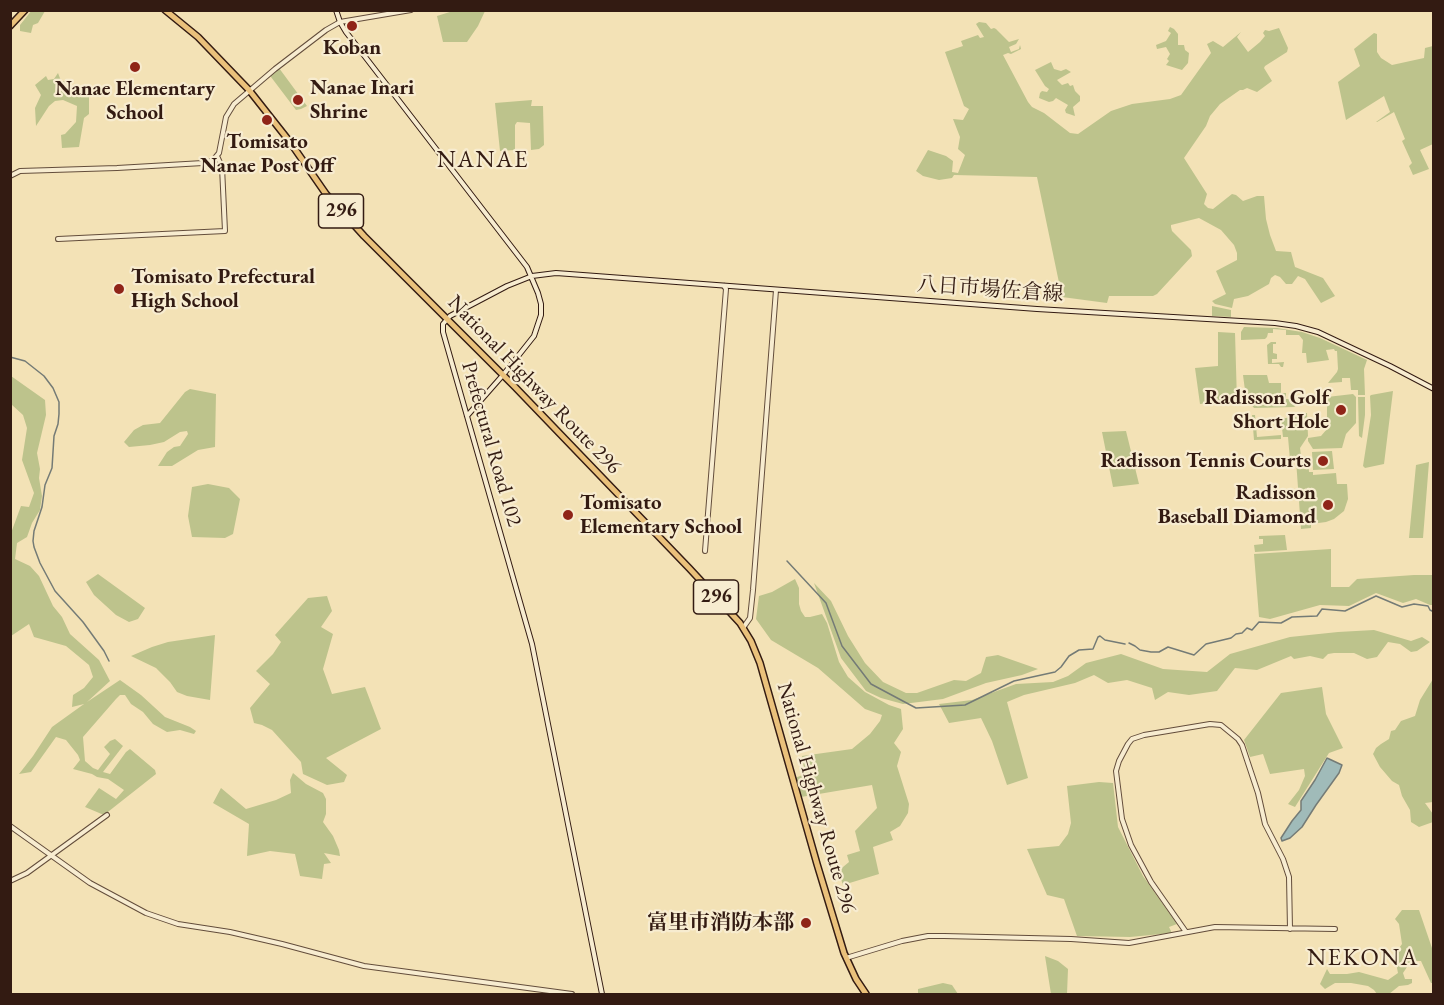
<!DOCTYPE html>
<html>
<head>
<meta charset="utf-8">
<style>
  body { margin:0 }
  #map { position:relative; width:1444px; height:1005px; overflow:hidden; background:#f3e2b6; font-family:"EB Garamond",serif }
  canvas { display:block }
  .frame { position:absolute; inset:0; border:12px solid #331b12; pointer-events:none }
</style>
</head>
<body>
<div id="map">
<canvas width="1444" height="1005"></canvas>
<div class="frame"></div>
</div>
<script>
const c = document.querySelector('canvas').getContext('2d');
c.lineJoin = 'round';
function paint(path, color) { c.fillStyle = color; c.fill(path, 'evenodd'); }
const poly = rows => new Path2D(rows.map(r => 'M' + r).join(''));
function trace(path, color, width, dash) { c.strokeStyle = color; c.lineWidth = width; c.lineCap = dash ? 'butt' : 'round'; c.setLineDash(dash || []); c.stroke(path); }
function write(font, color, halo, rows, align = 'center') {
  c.font = font + ' "EB Garamond","Noto Serif JP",serif'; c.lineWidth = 4.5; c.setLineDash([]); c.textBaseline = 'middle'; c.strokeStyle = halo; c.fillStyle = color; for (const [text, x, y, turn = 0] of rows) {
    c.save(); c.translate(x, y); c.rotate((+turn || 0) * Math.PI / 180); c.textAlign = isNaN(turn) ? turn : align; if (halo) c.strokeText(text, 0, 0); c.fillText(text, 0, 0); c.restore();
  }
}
paint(poly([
  [32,10,45,11,38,23,33,25,31,33,20,31,20,25],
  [453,11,485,11,478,26,467,42,443,42,437,16],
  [979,22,986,23,991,29,994,28,996,29,1009,42,1019,39,1016,44,1009,47,1011,52,1019,49,1020,45,1021,49,1011,54,1008,53,1003,55,1028,102,1032,107,1044,113,1070,133,1078,134,1111,111,1132,104,1170,99,1181,95,1211,53,1207,44,1213,41,1223,47,1241,32,1237,37,1248,52,1260,42,1265,36,1263,33,1265,30,1269,31,1279,28,1288,48,1287,52,1265,66,1264,68,1272,81,1257,92,1247,88,1243,90,1240,90,1220,104,1210,116,1206,126,1184,158,1207,194,1204,204,1208,208,1213,209,1232,194,1236,195,1243,201,1257,196,1264,196,1266,219,1270,235,1276,251,1291,252,1295,267,1323,278,1335,296,1321,303,1305,279,1298,276,1292,284,1286,284,1280,277,1275,275,1271,278,1269,284,1248,296,1234,299,1232,308,1215,304,1212,301,1226,294,1216,271,1237,260,1237,253,1234,245,1221,230,1199,218,1171,225,1171,227,1172,231,1191,250,1192,256,1157,294,1153,296,1109,296,1107,303,1062,297,1037,177,954,175,952,178,939,180,923,176,916,171,928,150,946,156,953,161,952,172,958,173,965,155,958,149,960,137,953,119,963,120,969,109,964,106,945,52,963,46,961,41,978,35,980,38,984,37,976,24],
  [1170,27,1174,29,1178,34,1178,45,1184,45,1185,50,1189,53,1188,63,1182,70,1166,65,1169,61,1167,59,1170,54,1166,47,1157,49,1156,45,1166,41,1171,33,1168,31],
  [1374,33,1377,34,1377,52,1381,58,1392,65,1424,58,1425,48,1433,46,1433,144,1420,150,1429,169,1413,175,1409,166,1412,163,1402,141,1405,139,1394,112,1377,122,1376,122,1390,112,1384,96,1346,120,1338,82,1360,66,1354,49],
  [1051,62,1054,69,1061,71,1066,69,1071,72,1057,80,1062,85,1068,83,1070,86,1073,85,1075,91,1080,96,1080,101,1073,107,1075,116,1066,113,1065,110,1068,105,1056,98,1053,101,1049,102,1039,98,1040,93,1042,91,1047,92,1049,89,1045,86,1035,70],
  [279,68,307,106,301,109,296,110,271,77,271,75],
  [58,73,61,81,66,81,64,91,89,94,89,114,84,118,79,147,62,148,61,135,65,134,76,122,77,106,63,100,55,101,49,106,36,126,35,108,41,95,35,85,46,76,48,80,54,79],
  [532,100,531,106,543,106,544,145,539,149,531,150,530,123,517,122,515,125,515,150,500,151,495,103],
  [1212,306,1231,310,1231,317,1212,316],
  [1244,327,1277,328,1302,332,1320,338,1367,360,1364,369,1365,395,1358,395,1358,390,1351,390,1350,378,1342,378,1342,382,1328,383,1337,372,1338,369,1337,351,1335,351,1334,349,1326,350,1329,360,1307,363,1306,353,1302,353,1303,340,1299,335,1286,335,1286,330,1273,329,1273,333,1268,333,1267,337,1265,339,1241,340,1241,332],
  [1218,332,1235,333,1237,401,1200,404,1195,368,1218,366],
  [1271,342,1276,342,1276,344,1273,344,1273,353,1277,354,1277,359,1272,359,1272,363,1284,362,1283,367,1281,367,1279,364,1268,364,1267,345],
  [1243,375,1267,375,1269,383,1281,383,1281,393,1286,393,1286,399,1298,399,1298,404,1294,407,1254,408,1246,398],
  [11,376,45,400,46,415,37,453,40,469,39,478,42,496,40,510,32,523,27,537,17,543,15,559,30,566,39,576,53,606,62,617,70,634,99,660,110,681,87,702,120,680,141,695,165,717,190,727,196,731,194,734,180,730,167,732,153,724,143,712,131,704,125,695,120,695,116,699,83,737,85,761,93,768,98,770,110,754,104,747,110,741,115,739,123,746,103,772,110,774,126,752,130,749,155,770,156,774,104,815,85,807,99,788,116,799,124,790,108,779,97,777,92,774,73,769,80,760,78,755,66,740,56,737,31,772,19,774,33,756,52,727,84,704,72,707,73,695,84,688,93,677,89,665,66,646,34,637,29,624,11,636,11,533,21,506,29,507,34,493,22,460,27,428,23,415,11,404],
  [190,389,216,394,215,447,198,450,172,466,158,466,167,452,174,447,180,446,188,434,187,431,180,432,164,442,150,445,129,447,124,442,134,430,143,425,160,423,185,392],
  [1393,391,1384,464,1365,468,1363,466,1371,415,1370,396,1371,395],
  [1353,394,1356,397,1356,423,1346,434,1342,448,1313,449,1308,441,1308,438,1321,436,1327,429,1327,397],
  [1358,397,1365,397,1365,415,1362,438,1359,436],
  [1307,413,1308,436,1300,448,1301,456,1308,456,1309,472,1313,472,1313,475,1336,473,1337,484,1347,484,1348,499,1344,511,1334,519,1326,522,1311,524,1311,528,1301,529,1296,460,1290,460,1288,437,1283,437,1281,419,1291,417,1291,414],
  [1252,415,1255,415,1257,437,1281,435,1281,439,1254,440],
  [1126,431,1139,484,1113,487,1102,432],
  [1332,451,1334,469,1313,470,1312,452],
  [1429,462,1423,538,1409,538,1416,465],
  [208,484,229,488,240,499,233,534,225,538,192,537,188,516,192,487],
  [1285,535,1287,550,1255,552,1254,545,1263,544,1263,539,1259,539,1259,536],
  [1331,549,1331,587,1349,587,1357,579,1414,575,1433,575,1433,605,1430,605,1416,599,1403,603,1376,593,1349,606,1320,605,1270,619,1259,617,1254,554],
  [98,574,145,608,138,619,129,622,116,615,94,595,86,582],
  [795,579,799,588,799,604,801,611,805,617,810,617,822,614,827,623,839,662,848,677,865,692,889,705,901,709,903,729,894,743,901,752,897,766,909,804,908,813,900,826,890,832,893,840,873,847,879,874,843,885,838,870,843,867,849,862,847,855,860,851,855,831,877,808,872,785,801,797,795,778,805,774,802,756,852,749,870,734,880,721,882,715,865,709,818,668,771,640,756,619,759,596,772,592],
  [814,583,831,601,848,636,865,663,883,682,906,693,917,693,954,680,966,681,981,673,986,657,998,655,1038,669,1022,675,986,683,943,699,903,704,881,698,866,691,841,658],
  [327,596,332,611,321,627,333,634,323,669,332,694,365,687,381,729,326,758,347,775,344,782,327,785,303,774,301,762,272,730,262,725,254,723,250,708,270,684,256,671,273,654,281,642,275,635,308,598],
  [1374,630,1411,641,1422,637,1430,642,1417,651,1411,652,1400,644,1388,642,1377,657,1367,659,1354,653,1334,653,1328,654,1323,659,1310,656,1294,659,1291,656,1257,670,1235,668,1217,691,1189,695,1168,692,1155,700,1152,688,1127,680,1108,683,1094,675,1075,683,1024,695,1007,702,1028,778,1007,785,992,741,981,718,949,723,939,704,972,700,1016,684,1053,682,1068,676,1086,663,1121,654,1163,669,1207,672,1230,654,1290,637,1338,632],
  [215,635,210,700,187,696,177,692,170,682,156,668,131,656,152,647,168,642],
  [1433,679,1433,802,1425,803,1433,814,1433,822,1419,827,1411,822,1410,810,1402,796,1399,785,1392,781,1380,767,1373,754,1376,748,1381,744,1389,739,1391,731,1395,730,1401,721,1415,716,1420,700],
  [1322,687,1326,714,1343,748,1329,753,1295,807,1288,804,1299,790,1305,776,1304,769,1270,774,1263,754,1250,757,1244,740,1281,693],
  [293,773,306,784,323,793,326,799,326,814,323,822,333,836,339,850,340,856,324,853,331,863,324,864,322,879,300,876,295,854,270,851,247,856,249,824,213,803,221,788,246,809,276,800,291,793,290,780],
  [1099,782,1113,783,1118,827,1143,876,1177,924,1169,927,1172,933,1130,937,1077,936,1064,899,1047,895,1027,849,1059,846,1068,834,1071,823,1067,786],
  [1402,910,1419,910,1433,951,1433,983,1431,983,1421,961,1412,961,1410,959,1411,963,1409,964,1403,973,1405,979,1412,979,1412,983,1408,985,1399,986,1389,994,1377,994,1374,990,1368,986,1351,983,1335,983,1325,989,1320,984,1327,969,1330,974,1347,974,1359,972,1388,980,1398,973,1395,958,1397,951,1402,944,1399,924,1395,919],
  [1045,956,1058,961,1068,969,1067,994,1051,994],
  [943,983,952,985,958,994,918,994,918,989]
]), '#bdc38c');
const water = poly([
  [1327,758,1342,765,1339,773,1316,805,1302,827,1290,838,1282,841,1281,838,1292,821,1301,810,1301,801,1315,780,1327,758]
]);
paint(water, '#a0bbb9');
trace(water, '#747b76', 1.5);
trace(poly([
  [10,357,25,361,44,376,53,388,59,402,59,414,58,424,54,436,52,468,45,485,42,507,34,531,33,541,34,547,40,563,55,591,83,622,104,651,109,661],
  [787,561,826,603,842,646,871,684,916,708,965,705,1014,681,1055,672,1061,667,1069,656,1079,650,1093,649,1098,637,1100,636,1105,640,1125,644],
  [1129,643,1135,646,1140,650,1151,652,1159,652,1168,647,1194,655,1206,644,1231,638,1236,634,1242,633,1247,628,1252,630,1259,622,1281,623,1292,617,1317,616,1322,609,1345,611,1376,596,1402,607,1414,604,1428,606,1430,610,1434,612]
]), '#747b76', 1.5);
const tertiary = poly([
  [10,176,20,171,117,168,203,163,209,162,214,159,219,153,226,117,234,104,275,69,326,30,340,22,411,10],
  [58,239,225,231,222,167,217,156],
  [705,551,726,289,724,286],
  [743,628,750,618,753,590,776,290],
  [10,826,90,883,146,913,178,924,230,932,282,944,364,966,572,994],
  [10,881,27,873,107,815],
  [1186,932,1151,882,1131,845,1122,819,1116,771,1119,761,1128,744,1132,739,1144,735,1210,724,1221,725,1238,739,1242,745,1258,793,1265,824,1283,859,1289,877,1290,929],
  [846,958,902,941,928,936,944,936,1071,939,1129,943,1215,927,1335,929]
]);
const secondary = poly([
  [336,10,340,22,346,32,527,267,538,293,541,304,541,315,534,336,503,375,467,416],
  [602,994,532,644,443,332,443,324,450,316,507,286,532,276,556,273,1037,309,1275,323,1296,326,1318,332,1390,366,1434,389]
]);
const trunk = poly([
  [165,10,198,37,249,90,290,142,326,194,364,236,515,387,689,568,740,623,751,641,760,663,817,864,844,953,856,979,866,994],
  [10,26,25,10]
]);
trace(tertiary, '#634d3b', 6);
trace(secondary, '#331b12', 6);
trace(trunk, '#331b12', 8);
trace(tertiary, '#f7ecd0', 4);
trace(secondary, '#f7ecd0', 4);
trace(trunk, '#eac17b', 5);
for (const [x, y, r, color] of [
  [352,26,6,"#8f2418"],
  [135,67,6,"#8f2418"],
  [298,100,6,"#8f2418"],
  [267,120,6,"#8f2418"],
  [119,289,6,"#8f2418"],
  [1341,410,6,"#8f2418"],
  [1323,461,6,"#8f2418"],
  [1328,505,6,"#8f2418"],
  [568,515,6,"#8f2418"],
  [806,923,6,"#8f2418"]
]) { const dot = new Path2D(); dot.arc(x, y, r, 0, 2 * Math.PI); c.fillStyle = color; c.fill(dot); trace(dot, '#f7ecd0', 2); }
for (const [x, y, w] of [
  [341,211,45],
  [716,597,45]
]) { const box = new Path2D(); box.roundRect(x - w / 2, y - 17, w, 34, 4.5); c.fillStyle = '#f7ecd0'; c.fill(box); trace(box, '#331b12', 1.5); }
write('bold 20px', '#331b12', null, [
  ["296",341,211],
  ["296",716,597]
]);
write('bold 21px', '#331b12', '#f7ecd0', [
  ["Koban",352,48,"center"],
  ["Nanae Inari",310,88,"left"],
  ["Shrine",310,112,"left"],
  ["Nanae Elementary",135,89,"center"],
  ["School",135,113,"center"],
  ["Tomisato",267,142,"center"],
  ["Nanae Post Off",267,166,"center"],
  ["Tomisato Prefectural",131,277,"left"],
  ["High School",131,301,"left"],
  ["Radisson Golf",1329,398],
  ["Short Hole",1329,422],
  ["Radisson Tennis Courts",1311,461],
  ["Radisson",1316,493],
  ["Baseball Diamond",1316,517],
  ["Tomisato",580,503,"left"],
  ["Elementary School",580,527,"left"],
  ["富里市消防本部",794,923]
], 'right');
write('21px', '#331b12', '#f7ecd0', [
  ["八日市場佐倉線",990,290,4],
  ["National Highway Route 296",534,385,46],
  ["Prefectural Road 102",491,444,74],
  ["National Highway Route 296",816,798,74]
]);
c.letterSpacing = '1.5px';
write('24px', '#331b12', '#f7ecd0', [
  ["NANAE",483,160],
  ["NEKONA",1363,958]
]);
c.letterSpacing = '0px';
</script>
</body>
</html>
